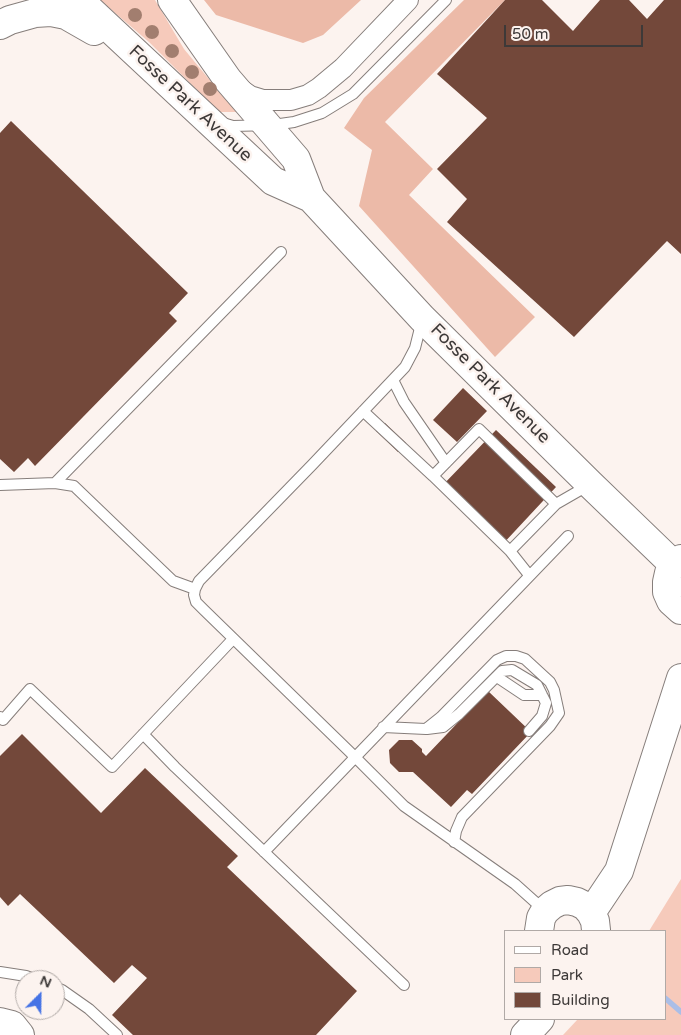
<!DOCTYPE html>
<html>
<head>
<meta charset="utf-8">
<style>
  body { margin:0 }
  #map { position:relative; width:681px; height:1035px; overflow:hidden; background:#fcf3ef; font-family:"Varela Round",sans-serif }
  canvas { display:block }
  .legend { position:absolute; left:504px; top:930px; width:162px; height:90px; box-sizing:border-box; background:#fcf3ef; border:1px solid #b0a9a6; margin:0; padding:6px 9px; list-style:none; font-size:15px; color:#3d3938 }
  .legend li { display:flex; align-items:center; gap:10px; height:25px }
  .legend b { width:25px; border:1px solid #b0a9a6 }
  .north { position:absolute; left:15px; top:970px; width:50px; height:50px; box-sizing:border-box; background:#fcf3ef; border:1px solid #b0a9a6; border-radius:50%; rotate:23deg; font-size:14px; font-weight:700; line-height:20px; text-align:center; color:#3d3938 }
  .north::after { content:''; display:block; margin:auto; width:18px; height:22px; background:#4573e5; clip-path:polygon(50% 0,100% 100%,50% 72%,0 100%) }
  .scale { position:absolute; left:504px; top:25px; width:139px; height:22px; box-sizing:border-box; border:2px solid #3d3938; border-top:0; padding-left:6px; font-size:15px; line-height:18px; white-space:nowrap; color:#3d3938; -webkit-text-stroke:4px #fcf3ef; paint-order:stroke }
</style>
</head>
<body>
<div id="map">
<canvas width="681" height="1035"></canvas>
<ul class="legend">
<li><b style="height:6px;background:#fff"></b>Road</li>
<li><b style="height:14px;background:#f6cabb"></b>Park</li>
<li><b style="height:14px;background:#73483a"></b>Building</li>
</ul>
<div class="north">N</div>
<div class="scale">50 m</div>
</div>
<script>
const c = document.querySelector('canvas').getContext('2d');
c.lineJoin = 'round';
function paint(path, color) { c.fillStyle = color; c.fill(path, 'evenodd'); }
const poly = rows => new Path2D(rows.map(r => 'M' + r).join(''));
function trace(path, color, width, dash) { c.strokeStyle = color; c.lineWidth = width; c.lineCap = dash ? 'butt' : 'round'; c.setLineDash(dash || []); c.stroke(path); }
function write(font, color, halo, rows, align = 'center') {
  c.font = font + ' "Varela Round",sans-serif'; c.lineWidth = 5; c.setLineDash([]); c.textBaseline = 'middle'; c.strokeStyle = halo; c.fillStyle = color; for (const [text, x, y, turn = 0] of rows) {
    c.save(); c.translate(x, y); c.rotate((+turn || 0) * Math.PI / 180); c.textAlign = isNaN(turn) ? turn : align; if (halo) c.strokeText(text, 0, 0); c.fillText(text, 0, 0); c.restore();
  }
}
paint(poly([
  [100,0,155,0,184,49,218,90,240,112,219,112,149,42],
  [681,879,681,1035,563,1035,578,1019,665,1019,665,931,649,931]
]), '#f6cabb');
paint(poly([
  [204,0,361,0,323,35,303,43,216,15],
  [464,0,505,0,385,122,433,169,409,195,535,317,495,357,359,206,372,150,344,128,364,98]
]), '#ecbaa8');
trace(poly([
  [665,998,681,1012]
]), '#aabee7', 5.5);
paint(poly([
  [505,0,542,0,573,31,600,0,629,0,647,19,664,0,681,0,681,254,667,241,574,337,447,222,467,199,437,169,487,118,437,74],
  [11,121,188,293,169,313,177,321,35,466,28,458,14,472,0,459,0,133],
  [463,388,487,411,457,442,433,420],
  [385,423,406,443,398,452,376,431],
  [496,430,556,487,501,546,440,488],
  [488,691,531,732,472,794,467,790,451,807,413,772,399,772,390,763,389,750,399,740,412,740,422,749,422,752,426,756],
  [22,734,101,813,145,768,238,856,227,867,357,991,316,1035,133,1035,112,1015,147,978,132,965,114,983,20,894,8,906,0,897,0,756]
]), '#73483a');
const lane = poly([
  [223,123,233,126,273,125,294,122,322,113,353,94,446,0],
  [422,320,415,348,405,367,312,465,199,581,195,589,194,595,196,602,204,610,354,756,404,806,515,884,544,910],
  [393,380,404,402,446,463],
  [363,411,433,476,510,551,556,504,589,485],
  [433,476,479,429,556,504],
  [55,483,281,252],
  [0,485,55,483,74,486,173,581,195,589],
  [510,551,529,575],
  [497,677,524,695,542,695],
  [0,717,3,720,30,689,112,767,233,639],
  [383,727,426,729,441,717,497,660,506,656,516,656,525,659,550,682,554,690,559,713,550,726,462,817,456,831,454,842],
  [427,729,443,727,459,714,502,671,512,670,537,685,546,703,542,716,529,731],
  [143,734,175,767,404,985],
  [264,852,568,536],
  [0,972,26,976,37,980],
  [55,987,62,990,89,1009,117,1035]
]);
const street = poly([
  [240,89,250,96,263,100,291,100,308,95,319,88,343,68,408,0]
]);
const secondary = poly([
  [75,0,91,11,273,181,311,198],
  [172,0,228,80,296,159,311,198,422,318,590,484,674,565],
  [0,25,10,20,35,13,51,12,66,15,94,31],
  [681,559,674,565,669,573,667,582,667,592,671,601,681,610],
  [591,913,619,871,681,678],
  [539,931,541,918,545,911,552,905,560,901,568,900,577,902,585,906,591,913,595,921,596,930],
  [0,1022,12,1025,20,1035],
  [525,1035,540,1019]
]);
trace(lane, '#867e7b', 12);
trace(street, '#867e7b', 22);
trace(secondary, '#867e7b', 30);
trace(lane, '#fff', 10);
trace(street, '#fff', 20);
trace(secondary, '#fff', 28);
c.fillStyle = '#a27e6f';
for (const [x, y] of [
  [135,15],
  [152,32],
  [172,51],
  [192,72],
  [210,89]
]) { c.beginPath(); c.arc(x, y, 7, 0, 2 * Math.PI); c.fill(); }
write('18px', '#3d3938', '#fcf3ef', [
  ["Fosse Park Avenue",190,104,43],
  ["Fosse Park Avenue",490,384,45]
]);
</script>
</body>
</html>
